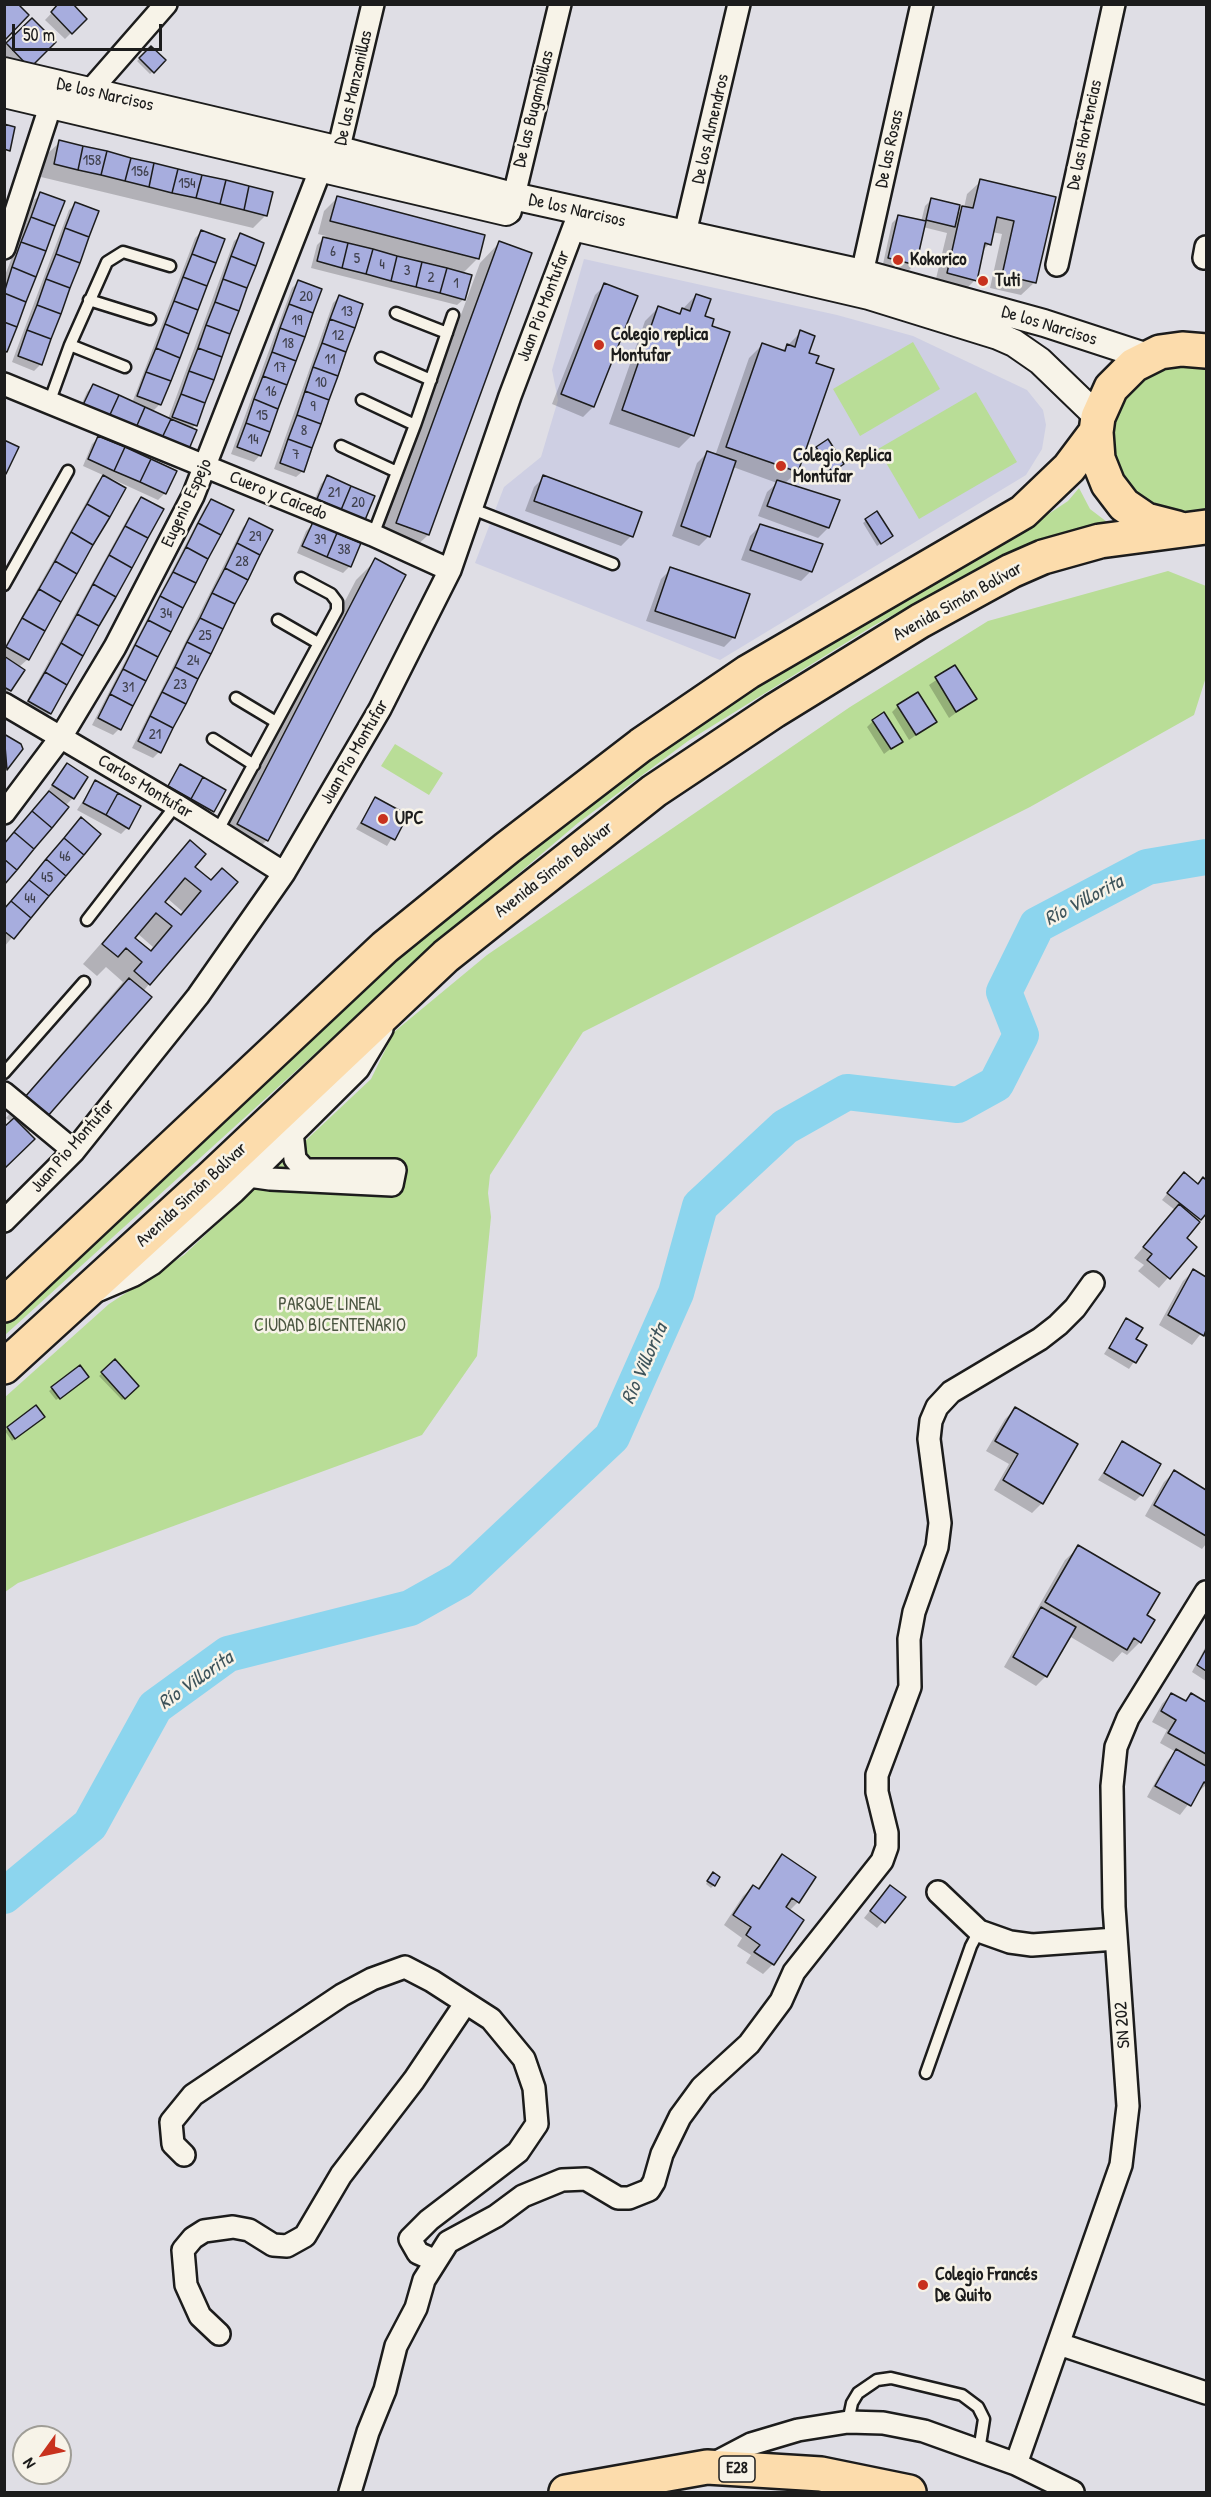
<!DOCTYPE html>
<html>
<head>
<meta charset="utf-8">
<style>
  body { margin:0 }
  #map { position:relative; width:1211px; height:2497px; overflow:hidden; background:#dfdee5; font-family:"Patrick Hand",sans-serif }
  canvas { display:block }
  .frame { position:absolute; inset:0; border:6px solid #1c1c1c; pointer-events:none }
  .north { position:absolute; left:12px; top:2425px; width:60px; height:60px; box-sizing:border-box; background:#f7f3e8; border:2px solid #9f9d96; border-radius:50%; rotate:237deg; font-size:16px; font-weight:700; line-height:24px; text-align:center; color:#1c1c1c }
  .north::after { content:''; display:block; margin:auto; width:21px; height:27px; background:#c8321e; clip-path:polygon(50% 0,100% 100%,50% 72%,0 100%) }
  .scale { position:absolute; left:12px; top:24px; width:150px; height:27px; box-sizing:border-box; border:3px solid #1c1c1c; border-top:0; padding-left:8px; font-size:18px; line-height:21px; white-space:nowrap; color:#1c1c1c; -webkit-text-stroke:4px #f7f3e8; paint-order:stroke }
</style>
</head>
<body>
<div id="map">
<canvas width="1211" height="2497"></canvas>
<div class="frame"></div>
<div class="north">N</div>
<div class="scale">50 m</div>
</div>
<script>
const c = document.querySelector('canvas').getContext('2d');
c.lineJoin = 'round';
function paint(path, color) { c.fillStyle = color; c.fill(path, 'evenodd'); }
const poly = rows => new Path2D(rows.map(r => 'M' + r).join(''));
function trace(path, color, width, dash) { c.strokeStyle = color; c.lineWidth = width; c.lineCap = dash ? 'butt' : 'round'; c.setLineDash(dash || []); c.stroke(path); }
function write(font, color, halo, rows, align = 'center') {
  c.font = font + ' "Patrick Hand",sans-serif'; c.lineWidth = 5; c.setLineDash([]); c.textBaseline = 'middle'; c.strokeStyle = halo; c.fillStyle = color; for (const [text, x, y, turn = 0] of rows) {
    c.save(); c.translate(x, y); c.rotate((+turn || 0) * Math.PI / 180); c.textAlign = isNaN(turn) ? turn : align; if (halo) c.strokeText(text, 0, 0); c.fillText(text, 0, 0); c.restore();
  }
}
paint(poly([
  [584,259,837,315,913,336,1027,390,1043,410,1046,425,1042,449,1026,475,720,660,475,563,504,487,541,457,558,400,552,370]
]), '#cecfe3');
paint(poly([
  [913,342,940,389,860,436,833,389],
  [1206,358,1206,518,1149,510,1113,470,1109,416,1140,371],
  [976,392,1017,462,919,519,878,449],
  [1079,488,1090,509,1107,522,1006,554,873,626,688,741,578,823,438,942,5,1335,5,1322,364,988,525,850,683,733,867,616,999,547,1068,501],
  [1168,571,1206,586,1206,677,1194,715,1030,807,583,1032,490,1175,488,1193,491,1217,477,1356,422,1435,18,1583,5,1592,4,1398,109,1304,184,1255,371,1079,394,1032,487,955,850,707,988,621],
  [395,744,443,773,429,795,381,766]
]), '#b9dd97');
paint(poly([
  [60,4,85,19,65,39,45,20],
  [32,20,54,42,23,73,4,54,4,47],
  [151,48,164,60,150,74,137,61],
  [60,142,266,215,253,228,41,177,46,155],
  [981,181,1054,198,1035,282,1021,295,990,288,1002,234,992,232,989,244,982,251,975,280,962,293,934,287,947,233,923,227,915,264,909,270,883,264,892,223,899,216,921,222,925,206,931,200,957,214,964,208,967,194],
  [41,194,6,351,4,352,4,278,34,200],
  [337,198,483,236,477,259,462,274,464,299,457,305,311,268,317,245,326,236,318,234,324,211],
  [75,204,41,364,34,371,12,362,69,210],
  [201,232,160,404,152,412,168,419,234,241,241,235,195,425,191,429,77,414,87,392,93,385,132,403,195,238],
  [499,243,428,535,408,554,377,543,480,263],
  [298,282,260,455,254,462,231,454,292,288],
  [605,285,636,297,593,407,583,417,552,404,595,295],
  [696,295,703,317,692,435,679,448,609,424,645,321,658,308,677,315],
  [339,297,303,471,296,477,274,469,333,303],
  [801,332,808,354,814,363,832,370,797,472,784,484,838,501,828,528,818,538,758,516,767,492,777,483,733,467,709,536,699,546,672,536,697,463,707,453,715,456,749,358,762,345,782,351],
  [99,437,165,493,158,500,110,478,28,659,19,667,10,690,4,696,4,648,97,483,105,476,83,466,92,444],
  [817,448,840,467,829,474,814,451],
  [327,477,364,519,358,526,312,506,321,484],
  [544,477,631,536,621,546,525,511,534,487],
  [141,498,162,510,50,713,43,720,23,708,135,505],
  [211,500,119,729,113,735,92,725,205,507],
  [876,513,888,539,877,546,863,523],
  [250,520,159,752,153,758,132,748,243,527],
  [313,524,359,544,350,566,343,573,297,553,306,531],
  [760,526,811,571,801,581,741,560,750,536],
  [376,560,267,840,247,860,218,844,356,580],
  [671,569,734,637,724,647,646,621,661,579],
  [955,667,975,699,949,718,929,685],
  [898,706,935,722,909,740,892,712],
  [873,721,901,741,884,754,867,727],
  [4,735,22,749,4,770],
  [67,765,73,798,65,806,47,792],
  [181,766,224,790,206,818,162,793],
  [95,782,127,828,121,834,77,810],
  [375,799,406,815,387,846,356,829],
  [99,834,4,947,4,910],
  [190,842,193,867,210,882,149,984,46,1116,28,1134,6,1118,123,982,106,967,97,976,83,964],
  [167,898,183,912,179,916,163,902],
  [137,933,153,947,149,952,133,938],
  [1203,1179,1206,1182,1206,1211,1184,1238,1195,1247,1159,1288,1138,1271,1144,1265,1134,1258,1175,1210,1162,1200,1178,1180,1198,1185],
  [1193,1271,1206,1278,1206,1327,1192,1345,1159,1325,1183,1281],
  [1126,1320,1134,1339,1145,1346,1129,1369,1104,1354],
  [115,1361,137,1386,122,1400,99,1376],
  [80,1367,84,1379,56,1400,49,1391],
  [35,1407,40,1419,12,1441,5,1431],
  [1015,1409,1042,1503,1032,1513,994,1490,1009,1464,986,1451,1005,1419],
  [1123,1443,1141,1495,1135,1501,1098,1480],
  [1174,1472,1206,1491,1206,1544,1202,1549,1145,1516,1164,1482],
  [1079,1547,1140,1642,1127,1655,1122,1652,1113,1662,1069,1636,1046,1676,1036,1686,1004,1667,1065,1560],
  [1206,1646,1206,1681,1192,1672],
  [1171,1694,1184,1702,1191,1695,1206,1704,1206,1785,1197,1793,1180,1815,1147,1797,1167,1761,1176,1752,1160,1743,1167,1730,1152,1722,1162,1704],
  [782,1856,798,1902,789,1911,802,1920,773,1964,763,1974,746,1963,751,1955,737,1946,742,1938,724,1925,743,1896,753,1887,757,1889],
  [710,1877,714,1885,711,1888,706,1884],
  [884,1893,904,1898,877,1928,864,1918]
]), '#0003');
trace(poly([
  [4,1896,90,1825,155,1707,228,1654,410,1608,460,1580,612,1437,676,1293,700,1206,785,1127,847,1092,958,1105,996,1084,1021,1035,1004,992,1037,925,1147,867,1206,857]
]), '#8cd5ee', 36);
const building = poly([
  [4,4,18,4,29,15,5,40,4,4],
  [58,4,73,4,87,19,72,34,51,12,58,4],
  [32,18,56,42,30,68,6,43,32,18],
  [151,46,166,60,154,73,139,58,151,46],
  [4,124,15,127,10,151,4,149,4,124],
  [59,140,83,146,78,170,54,164,59,140],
  [83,146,107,151,101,175,78,170,83,146],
  [107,151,131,158,125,181,101,175,107,151],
  [131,158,154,163,149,187,125,181,131,158],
  [154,163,178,169,172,193,149,187,154,163],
  [178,169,202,175,196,198,172,193,178,169],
  [202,175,226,180,220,204,196,198,202,175],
  [980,179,1056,197,1036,283,1002,275,1014,221,997,217,991,245,985,243,977,281,947,273,962,206,973,208,980,179],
  [226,180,249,186,244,210,220,204,226,180],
  [249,186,273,192,267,216,244,210,249,186],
  [40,192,65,201,55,226,31,217,40,192],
  [337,196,485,235,479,259,330,221,337,196],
  [931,198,960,205,955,227,926,220,931,198],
  [75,202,99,211,89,237,65,228,75,202],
  [898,215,926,221,916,265,888,258,898,215],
  [31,217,55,226,46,251,21,242,31,217],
  [65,228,89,237,80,263,56,254,65,228],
  [201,230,225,239,216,263,192,254,201,230],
  [240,233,264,243,256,266,231,256,240,233],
  [323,237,348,243,342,268,317,261,323,237],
  [499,241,532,253,429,535,396,523,499,241],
  [21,242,46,251,36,277,12,267,21,242],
  [348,243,373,249,366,274,342,268,348,243],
  [373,249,397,256,391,281,366,274,373,249],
  [56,254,80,263,70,288,46,279,56,254],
  [192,254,216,263,207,286,183,277,192,254],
  [231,256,256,266,247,288,223,279,231,256],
  [397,256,422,262,416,287,391,281,397,256],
  [422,262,447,268,440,293,416,287,422,262],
  [12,267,36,277,26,302,4,293,12,267],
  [447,268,472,275,465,300,440,293,447,268],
  [183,277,207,286,198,310,174,301,183,277],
  [46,279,70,288,61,314,37,305,46,279],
  [223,279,247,288,239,311,215,302,223,279],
  [298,280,322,289,313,313,289,304,298,280],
  [604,283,638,296,594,407,561,394,604,283],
  [4,293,26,302,17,327,4,322,4,293],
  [696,294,711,299,705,316,714,319,712,326,730,332,694,436,622,410,658,306,680,314,682,308,690,311,696,294],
  [339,295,363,304,355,328,330,319,339,295],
  [174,301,198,310,189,334,165,324,174,301],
  [215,302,239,311,230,334,206,325,215,302],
  [289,304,313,313,305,337,280,328,289,304],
  [37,305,61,314,51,339,27,330,37,305],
  [330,319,355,328,346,352,322,343,330,319],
  [4,322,17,327,7,352,4,351,4,322],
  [165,324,189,334,180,358,156,348,165,324],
  [206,325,230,334,222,357,198,348,206,325],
  [280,328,305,337,296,361,272,352,280,328],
  [27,330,51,339,42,365,18,356,27,330],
  [800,330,815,336,809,353,819,356,816,363,834,369,798,472,726,447,762,343,785,351,787,344,795,347,800,330],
  [322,343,346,352,338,376,313,367,322,343],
  [156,348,180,358,171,381,146,372,156,348],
  [198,348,222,357,214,380,189,371,198,348],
  [272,352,296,361,287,385,263,376,272,352],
  [313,367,338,376,329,400,305,391,313,367],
  [189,371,214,380,205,403,181,394,189,371],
  [146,372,171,381,161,405,137,396,146,372],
  [263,376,287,385,278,409,254,399,263,376],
  [93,384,119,395,108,419,82,407,93,384],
  [305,391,329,400,321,424,297,415,305,391],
  [181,394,205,403,197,426,172,417,181,394],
  [119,395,145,407,135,430,108,419,119,395],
  [254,399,278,409,270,432,246,423,254,399],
  [145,407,171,419,160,442,135,430,145,407],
  [297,415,321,424,312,448,288,439,297,415],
  [171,419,197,430,187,454,160,442,171,419],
  [246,423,270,432,261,456,237,447,246,423],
  [98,436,125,447,114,471,88,459,98,436],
  [288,439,312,448,304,472,280,463,288,439],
  [828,439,844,464,832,472,816,447,828,439],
  [4,440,19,447,6,474,4,473,4,440],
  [125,447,151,459,140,482,114,471,125,447],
  [707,451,736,461,710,537,681,526,707,451],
  [151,459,177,471,166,494,140,482,151,459],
  [103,475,126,488,110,517,87,504,103,475],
  [327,475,351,486,341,510,317,499,327,475],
  [543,475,642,512,633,537,534,501,543,475],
  [777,480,840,500,829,528,767,506,777,480],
  [351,486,375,496,365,520,341,510,351,486],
  [141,497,164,509,148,538,125,526,141,497],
  [211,499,234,510,221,535,198,523,211,499],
  [87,504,110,517,93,545,71,532,87,504],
  [877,511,893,536,881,544,865,519,877,511],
  [249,518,273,530,260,555,237,543,249,518],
  [313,522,337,533,327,557,302,546,313,522],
  [198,523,221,535,208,559,186,547,198,523],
  [760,524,823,544,812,572,750,550,760,524],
  [125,526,148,538,132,568,109,555,125,526],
  [71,532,93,545,77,574,55,561,71,532],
  [337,533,361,543,351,567,327,557,337,533],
  [237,543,260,555,248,580,225,568,237,543],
  [186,547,208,559,196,583,173,572,186,547],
  [109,555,132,568,116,597,93,584,109,555],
  [375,558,406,575,268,841,237,824,375,558],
  [55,561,77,574,61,602,39,589,55,561],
  [670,567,750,594,735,638,655,611,670,567],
  [225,568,248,580,235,604,212,593,225,568],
  [173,572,196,583,183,608,160,596,173,572],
  [93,584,116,597,99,626,77,614,93,584],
  [39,589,61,602,45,631,22,618,39,589],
  [212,593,235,604,223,629,200,618,212,593],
  [160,596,183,608,171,632,148,620,160,596],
  [77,614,99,626,83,656,61,643,77,614],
  [22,618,45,631,29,660,6,647,22,618],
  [200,618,223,629,211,654,187,642,200,618],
  [148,620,171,632,158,657,135,645,148,620],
  [187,642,211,654,198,679,175,667,187,642],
  [61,643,83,656,67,685,45,672,61,643],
  [135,645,158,657,146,681,123,669,135,645],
  [4,656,25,670,11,691,4,687,4,656],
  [955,665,977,699,956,712,935,677,955,665],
  [175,667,198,679,186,704,162,692,175,667],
  [123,669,146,681,133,706,110,694,123,669],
  [45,672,67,685,51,714,28,701,45,672],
  [162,692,186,704,173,728,150,716,162,692],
  [918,692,937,722,916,735,897,705,918,692],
  [110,694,133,706,121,730,98,718,110,694],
  [884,712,903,742,891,749,872,720,884,712],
  [150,716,173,728,161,753,138,741,150,716],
  [4,734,21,744,23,749,7,770,4,734],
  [67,763,88,777,74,799,52,785,67,763],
  [180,764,203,777,191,799,168,786,180,764],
  [203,777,226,790,214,812,191,799,203,777],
  [95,780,118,793,106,815,83,803,95,780],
  [49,791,69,807,52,828,32,811,49,791],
  [118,793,141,806,129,829,106,815,118,793],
  [375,797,408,815,395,840,361,823,375,797],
  [32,811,52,828,34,849,14,832,32,811],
  [81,817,101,834,84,855,64,838,81,817],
  [14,832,34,849,17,870,4,859,4,844,14,832],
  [64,838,84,855,66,876,46,859,64,838],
  [190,840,206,854,195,867,211,880,222,868,238,882,150,985,134,971,142,962,126,948,118,957,102,944,190,840],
  [185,878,201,891,181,915,165,902,185,878],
  [156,913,172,926,151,951,135,938,156,913],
  [4,859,17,870,4,885,4,859],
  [46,859,66,876,49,896,29,880,46,859],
  [29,880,49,896,31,918,11,901,29,880],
  [11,901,31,918,14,939,4,931,4,909,11,901],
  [129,978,152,997,47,1117,25,1097,129,978],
  [14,1118,35,1139,4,1169,4,1127,14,1118],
  [1184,1172,1198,1184,1203,1177,1206,1180,1206,1214,1201,1220,1167,1193,1184,1172],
  [1179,1204,1200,1222,1187,1238,1197,1247,1170,1279,1147,1260,1152,1254,1143,1247,1179,1204],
  [1193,1269,1206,1277,1206,1330,1204,1336,1168,1315,1193,1269],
  [1126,1318,1143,1328,1136,1339,1147,1345,1136,1363,1109,1348,1126,1318],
  [115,1359,139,1386,125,1399,101,1372,115,1359],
  [80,1365,89,1377,60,1399,51,1387,80,1365],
  [36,1405,45,1417,15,1439,7,1427,36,1405],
  [1015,1407,1078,1444,1043,1504,1003,1480,1018,1454,995,1441,1015,1407],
  [1122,1441,1161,1464,1143,1496,1104,1473,1122,1441],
  [1174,1470,1206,1490,1206,1536,1154,1505,1174,1470],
  [1078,1545,1160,1593,1147,1615,1155,1620,1141,1643,1134,1638,1127,1650,1045,1602,1078,1545],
  [1041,1607,1076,1627,1047,1677,1013,1657,1041,1607],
  [1206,1649,1206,1671,1197,1665,1206,1649],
  [1171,1693,1186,1701,1191,1693,1206,1702,1206,1754,1168,1733,1176,1720,1161,1711,1171,1693],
  [1176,1749,1206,1766,1206,1783,1204,1782,1191,1806,1155,1786,1176,1749],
  [782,1854,816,1877,799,1903,792,1898,786,1907,804,1920,774,1965,754,1952,760,1945,746,1935,751,1927,733,1915,753,1885,759,1889,782,1854],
  [713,1872,720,1877,715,1886,707,1881,713,1872],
  [890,1885,906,1897,885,1923,870,1911,890,1885]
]);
paint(building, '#a7adde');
trace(building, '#1c1c1c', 1.5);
const service = poly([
  [89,300,150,319],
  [396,313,447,333],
  [70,345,125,367],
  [381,358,431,380],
  [362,400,415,425],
  [49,403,70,345,107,262,123,252,170,266],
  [341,446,397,472],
  [470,508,613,564],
  [373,535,415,425,453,315],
  [4,585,68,471],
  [278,620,318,643],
  [236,698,276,722],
  [213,739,254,765],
  [218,830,337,610,337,602,331,594,301,578],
  [87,920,176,805],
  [4,1073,84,982],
  [926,2073,971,1946,979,1931],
  [848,2422,852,2403,858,2393,877,2380,891,2378,962,2395,978,2407,984,2419,979,2451]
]);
const minor = poly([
  [89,92,166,4],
  [335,164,373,4],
  [510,212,560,4],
  [4,248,51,104],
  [681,250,739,4],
  [1204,258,1206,247],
  [1057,265,1114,4],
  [859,287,922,4],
  [4,384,373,535,450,570],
  [4,704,176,805,284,873],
  [4,813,61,737,115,647,193,496,321,168],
  [4,1093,74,1151],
  [249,1176,270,1179,392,1185,395,1170,305,1170,295,1159,292,1132],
  [4,1221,74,1151,198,996,284,873,380,709,450,570,510,396,580,211],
  [99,1290,134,1275,152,1264,234,1192,358,1069,382,1029],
  [938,1892,979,1931,1010,1942,1032,1945,1116,1939],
  [184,2155,173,2144,171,2122,193,2095,342,1995,372,1979,405,1967,432,1981,491,2019,524,2059,534,2088,537,2124,518,2152,429,2220,410,2239,418,2253,436,2261],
  [219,2334,200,2316,186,2285,183,2250,193,2238,204,2231,233,2227,249,2230,273,2245,287,2246,305,2236,341,2175,414,2080,465,2004],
  [1059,2344,1206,2393],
  [1016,2464,1121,2165,1128,2106,1114,1907,1112,1786,1116,1747,1128,1718,1206,1592],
  [711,2465,751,2444,798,2430,848,2422,883,2423,924,2431,1016,2464,1073,2492],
  [350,2492,368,2432,385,2390,396,2346,416,2308,424,2280,448,2242,496,2216,523,2196,562,2180,586,2179,618,2198,629,2198,649,2190,654,2182,662,2154,680,2117,702,2087,749,2044,781,2001,794,1972,882,1861,887,1847,887,1833,877,1792,877,1775,910,1687,909,1639,914,1612,937,1547,940,1523,929,1439,931,1421,937,1407,951,1392,1040,1339,1058,1325,1075,1308,1093,1283]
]);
const tertiary = poly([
  [4,71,340,150,513,196,862,273,1044,323,1148,357],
  [4,94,506,212],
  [577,228,869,296,998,336,1014,343,1040,361,1098,417]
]);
const primary = poly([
  [566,2492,707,2467,821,2474,909,2492]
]);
const trunk = poly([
  [1177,528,1146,520,1124,505,1108,484,1098,459,1096,432,1098,417,1111,388,1134,365,1160,352,1182,349,1206,351],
  [4,1305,385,947,507,848,641,745,748,672,1023,512,1069,468,1096,432],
  [4,1367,211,1178,446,956,654,791,774,711,920,621,1011,571,1043,557,1100,541,1206,527]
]);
trace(service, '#1c1c1c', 15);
trace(minor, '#1c1c1c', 26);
trace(tertiary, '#1c1c1c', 30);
trace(primary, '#1c1c1c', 38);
trace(trunk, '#1c1c1c', 38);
trace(service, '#f7f3e8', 10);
trace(minor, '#f7f3e8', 21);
trace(tertiary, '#f7f3e8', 26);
trace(primary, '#fcdcac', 33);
trace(trunk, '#fcdcac', 33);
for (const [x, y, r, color] of [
  [898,260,6,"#c8321e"],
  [983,281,6,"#c8321e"],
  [599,345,6,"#c8321e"],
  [781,466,6,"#c8321e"],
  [383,819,6,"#c8321e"],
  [923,2285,6,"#c8321e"]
]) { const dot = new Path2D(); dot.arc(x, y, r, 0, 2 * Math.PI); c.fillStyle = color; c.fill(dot); trace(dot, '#f7f3e8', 2); }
write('15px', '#3f404c', null, [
  ["158",92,161],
  ["156",140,172],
  ["154",187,184],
  ["6",333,252],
  ["5",357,259],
  ["4",382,265],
  ["3",407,271],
  ["2",431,278],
  ["1",456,284],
  ["20",306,297],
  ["13",347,312],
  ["19",297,321],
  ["12",338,336],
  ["18",288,344],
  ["11",330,360],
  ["17",280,368],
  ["10",321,383],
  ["16",271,392],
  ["9",313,407],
  ["15",262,416],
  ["8",304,431],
  ["14",253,440],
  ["7",296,455],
  ["21",334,493],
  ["20",358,503],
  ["29",255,537],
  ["39",320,540],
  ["38",344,550],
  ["28",242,562],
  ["34",166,614],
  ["25",205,636],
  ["24",193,661],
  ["23",180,685],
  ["31",128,688],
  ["21",155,735],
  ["46",65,857],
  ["45",47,878],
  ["44",30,899]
]);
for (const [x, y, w] of [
  [737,2469,36]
]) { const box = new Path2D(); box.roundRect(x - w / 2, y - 13, w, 26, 4.5); c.fillStyle = '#f7f3e8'; c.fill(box); trace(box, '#1c1c1c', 1.5); }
write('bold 16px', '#1c1c1c', null, [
  ["E28",737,2469]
]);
write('18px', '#1c1c1c', '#f7f3e8', [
  ["De las Manzanillas",354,88,-77],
  ["De los Narcisos",105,95,13],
  ["De las Bugambillas",534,109,-76],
  ["De los Almendros",711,129,-77],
  ["De las Hortencias",1085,135,-78],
  ["De las Rosas",890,149,-78],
  ["De los Narcisos",577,211,13],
  ["Juan Pio Montufar",544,306,-69],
  ["De los Narcisos",1049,326,17],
  ["Cuero y Caicedo",278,496,22],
  ["Eugenio Espejo",187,503,-65],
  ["Avenida Simón Bolívar",958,602,-29],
  ["Juan Pio Montufar",355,752,-60],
  ["Carlos Montufar",145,787,31],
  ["Avenida Simón Bolívar",554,870,-38],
  ["Juan Pio Montufar",73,1146,-49],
  ["Avenida Simón Bolívar",192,1195,-43],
  ["SN 202",1123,2025,-94]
]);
write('bold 18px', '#1c1c1c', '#f7f3e8', [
  ["Kokorico",910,260],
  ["Tuti",995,281],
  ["Colegio replica",611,335],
  ["Montufar",611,356],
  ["Colegio Replica",793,456],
  ["Montufar",793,477],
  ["UPC",395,819],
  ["Colegio Francés",935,2275],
  ["De Quito",935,2296]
], 'left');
write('18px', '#4b5641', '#f7f3e8', [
  ["PARQUE LINEAL",330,1305],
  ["CIUDAD BICENTENARIO",330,1326]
]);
write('italic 20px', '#3e545b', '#f7f3e8', [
  ["Río Villorita",1084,901,-28],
  ["Río Villorita",645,1364,-66],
  ["Río Villorita",196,1681,-35]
]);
</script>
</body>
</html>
